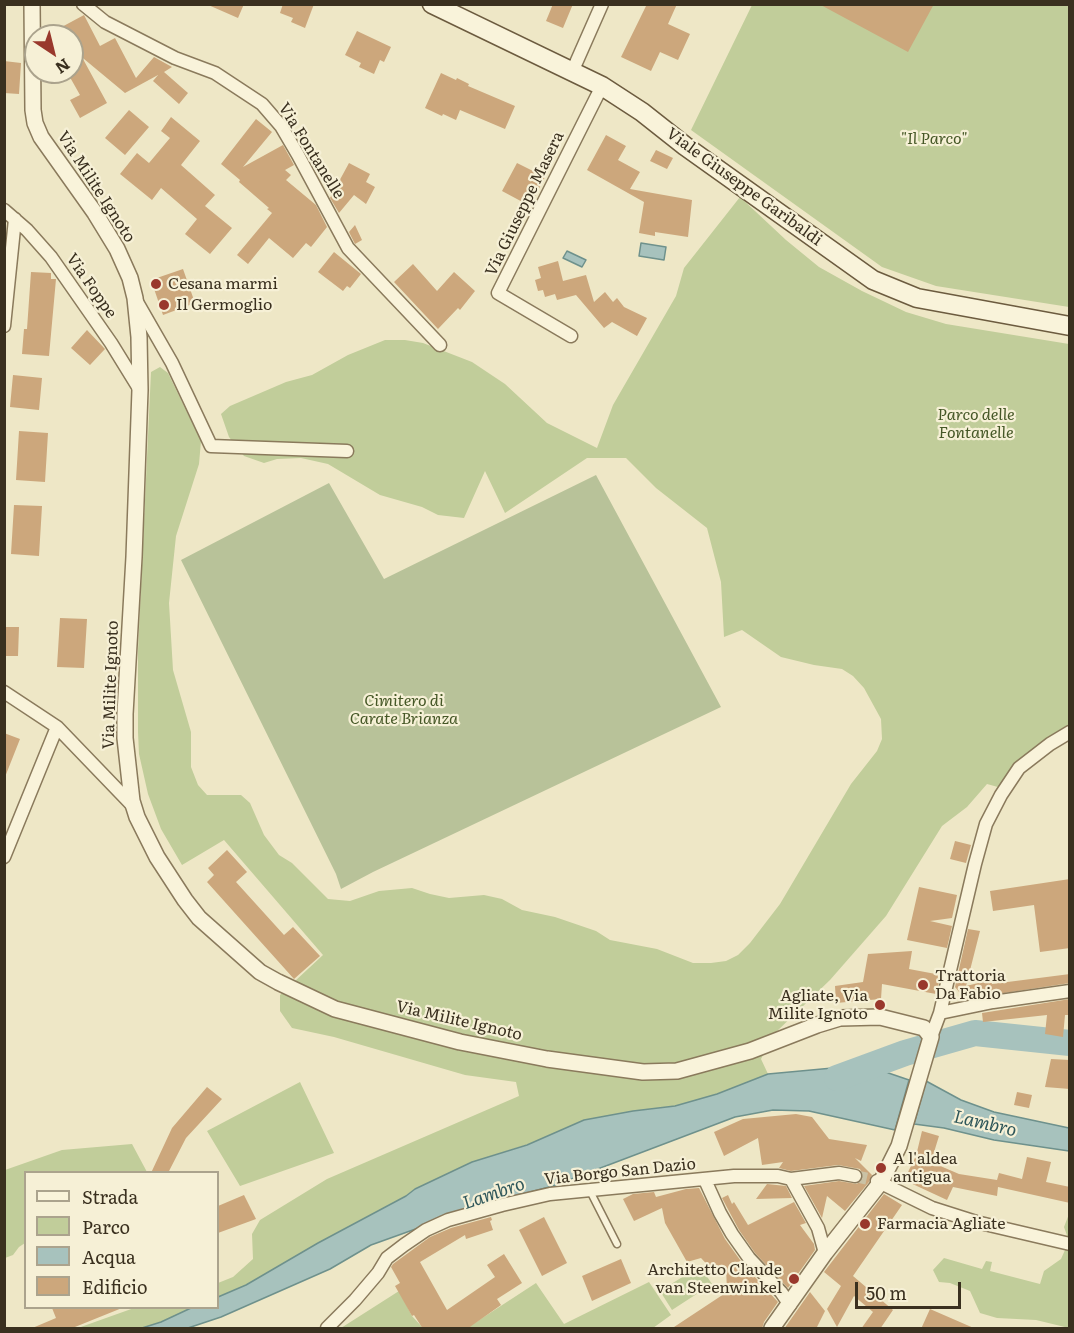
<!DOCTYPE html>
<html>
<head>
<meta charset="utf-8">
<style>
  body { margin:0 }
  #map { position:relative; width:1074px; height:1333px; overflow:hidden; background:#eee7c6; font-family:Literata,serif }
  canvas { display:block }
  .frame { position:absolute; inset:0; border:6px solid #3a301f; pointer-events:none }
  .legend { position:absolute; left:24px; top:1171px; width:195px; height:138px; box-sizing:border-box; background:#f6f0d6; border:2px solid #aba38d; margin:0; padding:8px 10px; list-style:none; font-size:18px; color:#3a301f }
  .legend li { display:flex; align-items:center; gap:12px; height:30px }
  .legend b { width:30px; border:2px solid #aba38d }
  .north { position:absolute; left:24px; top:24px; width:60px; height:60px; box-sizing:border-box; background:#f6f0d6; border:2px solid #aba38d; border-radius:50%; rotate:145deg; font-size:16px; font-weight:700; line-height:24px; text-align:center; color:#3a301f }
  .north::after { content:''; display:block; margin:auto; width:21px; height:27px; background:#99382c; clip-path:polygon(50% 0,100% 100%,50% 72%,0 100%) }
  .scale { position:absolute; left:855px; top:1282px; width:106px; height:27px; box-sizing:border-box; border:3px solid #3a301f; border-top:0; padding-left:8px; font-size:18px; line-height:21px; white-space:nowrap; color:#3a301f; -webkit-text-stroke:4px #f6f0d6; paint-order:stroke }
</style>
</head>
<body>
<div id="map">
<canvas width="1074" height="1333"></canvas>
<div class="frame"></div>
<ul class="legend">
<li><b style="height:8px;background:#f9f3da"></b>Strada</li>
<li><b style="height:16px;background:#c1cd9a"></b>Parco</li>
<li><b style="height:16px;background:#a7c2bd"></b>Acqua</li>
<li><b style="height:16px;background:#cca77c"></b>Edificio</li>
</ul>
<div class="north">N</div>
<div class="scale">50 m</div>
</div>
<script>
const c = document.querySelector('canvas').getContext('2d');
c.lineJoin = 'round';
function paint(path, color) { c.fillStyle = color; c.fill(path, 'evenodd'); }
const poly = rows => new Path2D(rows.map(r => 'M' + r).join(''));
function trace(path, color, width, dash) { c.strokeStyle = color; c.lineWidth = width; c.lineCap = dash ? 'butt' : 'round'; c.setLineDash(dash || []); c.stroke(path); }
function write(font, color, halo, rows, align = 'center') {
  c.font = font + ' Literata,serif'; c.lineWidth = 4.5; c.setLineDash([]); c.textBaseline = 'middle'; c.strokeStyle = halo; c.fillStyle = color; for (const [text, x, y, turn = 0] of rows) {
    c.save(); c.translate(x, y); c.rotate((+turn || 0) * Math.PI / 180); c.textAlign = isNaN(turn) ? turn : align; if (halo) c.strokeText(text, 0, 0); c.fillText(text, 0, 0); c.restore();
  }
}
paint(poly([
  [752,5,1069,5,1069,307,936,286,882,267,691,130],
  [740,197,786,240,819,267,862,291,906,312,946,324,1069,344,1069,732,1050,744,1005,789,987,784,967,807,942,826,886,916,830,980,773,1035,761,1059,768,1074,717,1094,675,1106,633,1111,472,1162,415,1189,406,1196,318,1243,246,1285,218,1297,218,1283,233,1277,253,1259,252,1234,260,1220,327,1179,519,1096,516,1082,465,1075,334,1037,292,1028,280,1011,280,995,323,955,224,840,182,865,161,829,148,794,139,754,138,732,138,651,151,372,160,367,168,373,201,441,199,464,176,536,169,603,173,670,191,732,191,767,198,785,207,795,241,795,250,803,264,835,279,855,292,863,328,899,350,901,379,891,412,888,430,894,449,898,484,895,502,899,522,910,555,917,596,931,610,940,657,949,693,963,711,963,726,961,738,955,750,943,780,904,851,784,877,751,882,739,881,719,864,688,853,676,842,669,814,665,781,657,742,630,724,637,721,582,707,528,656,488,626,458,587,458,505,513,485,471,464,518,438,515,422,507,380,495,328,464,301,458,277,459,264,463,244,456,229,437,221,414,230,406,286,382,312,375,348,355,385,340,405,340,423,343,472,362,505,384,547,423,597,448,613,405,676,296,684,268],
  [300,1082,334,1153,240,1186,207,1131],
  [132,1144,147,1172,26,1172,25,1243,19,1247,13,1255,5,1258,5,1170,62,1150],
  [1069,1214,1069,1328,1036,1320,997,1318,980,1313,970,1291,950,1283,939,1282,933,1270,944,1258,982,1269,986,1261,992,1262,990,1271,1040,1284,1044,1271,1061,1259,1069,1241,1064,1227],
  [700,1266,712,1284,672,1310,660,1291],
  [649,1282,671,1315,653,1328,467,1328,536,1283,564,1324],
  [399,1291,412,1316,423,1328,341,1328],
  [134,1308,191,1308,161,1322,142,1328,78,1328]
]), '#c1cd9a');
paint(poly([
  [596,475,721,707,373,872,341,889,336,874,181,560,329,483,384,579]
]), '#b8c299');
const water = poly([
  [641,243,666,247,664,260,639,256,641,243],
  [567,251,586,260,582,267,563,258,567,251],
  [865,1065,909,1080,895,1130,809,1111,773,1110,735,1117,553,1186,488,1203,371,1245,330,1269,221,1317,188,1328,142,1328,161,1322,191,1308,218,1308,218,1297,246,1285,318,1243,406,1196,415,1189,472,1162,527,1145,584,1120,633,1111,675,1106,717,1094,768,1074,865,1065],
  [926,1081,961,1100,994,1112,1069,1128,1069,1151,994,1140,944,1128,914,1124,926,1081]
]);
paint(water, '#a7c2bd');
trace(water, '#6e918c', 1.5);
trace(poly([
  [837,1078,905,1053,975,1033,1070,1043]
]), '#a7c2bd', 26);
paint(poly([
  [206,4,244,4,238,18],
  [283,4,314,4,305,28,291,22,293,18,280,13],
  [553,4,573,4,563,28,546,21],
  [647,4,677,4,668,24,690,34,678,60,660,52,651,71,621,57],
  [819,4,934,4,908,52],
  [84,15,100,46,115,38,136,78,154,57,172,67,164,72,188,93,179,104,153,81,158,75,125,93,72,49,72,36,45,36],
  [357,31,391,47,384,62,380,60,374,74,359,67,361,63,345,55],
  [83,59,107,103,80,118,70,100,80,95,67,72,72,72,72,65],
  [4,61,21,63,19,94,4,93],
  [441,73,456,80,457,78,469,84,468,86,515,106,505,129,460,110,456,120,443,114,442,116,425,108],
  [129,110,149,127,125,155,105,138],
  [171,117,200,141,181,165,215,195,205,206,232,228,210,254,185,234,197,219,161,188,152,200,120,174,137,153,149,163,170,138,161,131],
  [256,119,272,132,243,167,283,145,294,165,285,170,291,175,286,180,316,205,327,227,311,247,306,243,293,258,269,238,248,264,237,255,272,213,267,209,269,208,239,182,240,180,221,164],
  [606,135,626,146,618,160,640,172,630,189,692,200,688,237,655,232,655,236,639,233,644,202,587,170],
  [656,150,673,158,667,169,650,161],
  [349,163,370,174,366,182,375,187,366,204,354,195,339,213,330,198],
  [517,163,545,177,530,206,502,191],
  [355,225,362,240,355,244,349,232],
  [334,252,361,274,350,288,347,286,343,291,318,272],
  [558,261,563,281,586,275,594,302,605,292,613,302,617,298,624,307,647,318,637,336,612,322,604,328,576,295,557,300,555,294,545,297,543,290,538,291,535,280,541,278,538,267],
  [413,264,437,291,454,272,475,291,460,310,458,308,438,329,394,282],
  [183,269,195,303,163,315,151,280],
  [31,272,51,273,51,279,56,279,49,356,22,354,24,329,27,329],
  [87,330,105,349,90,365,71,348],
  [13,375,42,378,39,410,10,407],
  [19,431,48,433,45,482,16,480],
  [14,505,42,506,39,556,11,554],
  [60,618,87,619,84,668,57,667],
  [4,627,19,627,18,656,4,656],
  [4,733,20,739,5,777,4,777],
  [955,841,971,845,966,863,950,859],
  [227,850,247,872,236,882,284,935,293,927,320,956,294,979,207,882,214,875,208,868],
  [1070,879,1070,948,1040,952,1034,905,993,911,990,891],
  [919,887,957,895,952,918,930,921,952,926,947,948,907,940],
  [968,929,980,931,966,986,991,980,992,984,1070,974,1070,983,965,999,955,987],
  [912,951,909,969,941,975,936,994,882,984,881,999,836,1003,835,986,863,982,868,954],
  [1070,999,1070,1015,1065,1015,1063,1037,1045,1034,1047,1015,983,1022,982,1013],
  [1051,1059,1070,1060,1070,1089,1045,1087],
  [207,1087,222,1099,186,1138,168,1173,151,1173,172,1128],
  [1017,1092,1032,1095,1029,1108,1014,1105],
  [796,1114,812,1117,829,1139,867,1145,861,1161,855,1158,872,1175,869,1182,845,1211,827,1196,822,1218,804,1186,839,1181,857,1184,863,1177,860,1169,838,1165,791,1171,779,1168,783,1162,762,1165,758,1138,724,1156,714,1132,743,1119],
  [922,1131,939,1136,931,1162,959,1174,997,1180,999,1173,1022,1179,1027,1157,1051,1162,1046,1182,1070,1187,1070,1203,998,1187,997,1196,953,1187,947,1200,904,1180,916,1156],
  [767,1184,786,1186,792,1198,756,1199],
  [699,1188,725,1239,743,1264,778,1302,764,1322,762,1329,671,1329,727,1292,726,1266,715,1273,701,1258,687,1262,665,1223,662,1208,634,1221,623,1199,633,1194,654,1192,656,1197,686,1189],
  [884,1194,902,1205,853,1276,893,1310,880,1329,861,1329,873,1312,854,1296,837,1327,827,1309,841,1286,824,1272],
  [244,1195,256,1219,218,1233,218,1206],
  [728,1195,732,1204,734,1202,748,1225,794,1202,806,1223,800,1225,814,1244,815,1250,788,1288,755,1253,739,1230,722,1198],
  [491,1217,492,1220,490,1221,493,1230,466,1239,465,1235,420,1262,447,1310,495,1277,487,1265,504,1254,522,1283,497,1299,501,1305,467,1329,423,1329,414,1315,412,1316,395,1286,400,1283,391,1267,393,1264,430,1237,451,1228],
  [544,1217,567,1263,542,1276,519,1230],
  [621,1259,631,1283,592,1301,582,1276],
  [810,1292,825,1311,816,1329,784,1329],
  [52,1308,122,1308,70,1329,30,1329,56,1318],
  [930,1309,976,1329,921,1329]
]), '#cca77c');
trace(poly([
  [855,1176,877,1181]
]), '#cac2a5', 12, [12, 6]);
const service = poly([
  [590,1191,617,1244]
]);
const minor = poly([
  [83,4,105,22,175,58,215,73,262,104,281,126,298,155,348,248,440,345],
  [572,72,602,4],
  [4,210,27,230,51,257,111,343,140,390],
  [137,302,172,363,211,446,347,451],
  [4,326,15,219],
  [571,336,498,293,602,86],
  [4,692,57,727,134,807],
  [4,857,57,727],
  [940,1013,993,1002,1070,991],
  [931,1037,940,1013,975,864,986,824,1001,795,1019,768,1050,744,1070,732],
  [791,1179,818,1228,825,1253],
  [705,1180,720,1213,732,1234,749,1258,781,1292,790,1305],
  [877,1181,932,1208,976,1222,1070,1244],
  [327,1328,355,1300,378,1273,387,1258,404,1245,426,1230,448,1220,502,1205,550,1194,734,1176,778,1176,791,1179,839,1173,855,1176]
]);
const tertiary = poly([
  [32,4,33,110,35,123,41,137,95,213,117,249,130,278,135,298,139,337,140,390,134,557,125,714,125,738,132,801,137,817,157,857,185,900,199,918,260,972,278,982,335,1009,460,1042,547,1059,643,1072,677,1071,750,1051,817,1025,840,1018,880,1017,924,1028,931,1037,899,1146,881,1182,825,1253,772,1328]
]);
const secondary = poly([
  [432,4,602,86,642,112,685,146,873,280,917,298,1070,326]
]);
trace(service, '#8a7a5c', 9);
trace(minor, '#8a7a5c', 15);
trace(tertiary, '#8a7a5c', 18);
trace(secondary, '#6c5b3f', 21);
trace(service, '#f9f3da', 6);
trace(minor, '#f9f3da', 12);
trace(tertiary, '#f9f3da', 15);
trace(secondary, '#f9f3da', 18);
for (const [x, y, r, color] of [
  [156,284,6,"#99382c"],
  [164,305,6,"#99382c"],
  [923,985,6,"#99382c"],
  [880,1005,6,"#99382c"],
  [881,1168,6,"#99382c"],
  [865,1224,6,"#99382c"],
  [794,1279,6,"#99382c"]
]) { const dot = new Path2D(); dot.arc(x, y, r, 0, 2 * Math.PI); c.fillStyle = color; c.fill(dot); trace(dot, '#f6f0d6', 2); }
write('italic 16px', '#455726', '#f6f0d6', [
  ["\"Il Parco\"",934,139],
  ["Parco delle",976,415],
  ["Fontanelle",976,433],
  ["Cimitero di",404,701],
  ["Carate Brianza",404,719]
]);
write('16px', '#3a301f', '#f6f0d6', [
  ["Via Fontanelle",311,151,58],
  ["Via Milite Ignoto",96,187,57],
  ["Viale Giuseppe Garibaldi",744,187,36],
  ["Via Giuseppe Masera",525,204,-64],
  ["Via Foppe",91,286,55],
  ["Via Milite Ignoto",111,685,-88],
  ["Via Milite Ignoto",459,1021,13],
  ["Via Borgo San Dazio",620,1172,-6]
]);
write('16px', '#3a301f', '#f6f0d6', [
  ["Cesana marmi",168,284],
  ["Il Germoglio",176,305],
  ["Trattoria",935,976],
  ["Da Fabio",935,994],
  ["Agliate, Via",868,996,"right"],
  ["Milite Ignoto",868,1014,"right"],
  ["A l'aldea",893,1159],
  ["antigua",893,1177],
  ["Farmacia Agliate",877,1224],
  ["Architetto Claude",782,1270,"right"],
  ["van Steenwinkel",782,1288,"right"]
], 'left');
write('italic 18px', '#2f575a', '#f6f0d6', [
  ["Lambro",985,1124,13],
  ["Lambro",494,1194,-19]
]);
</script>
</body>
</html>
